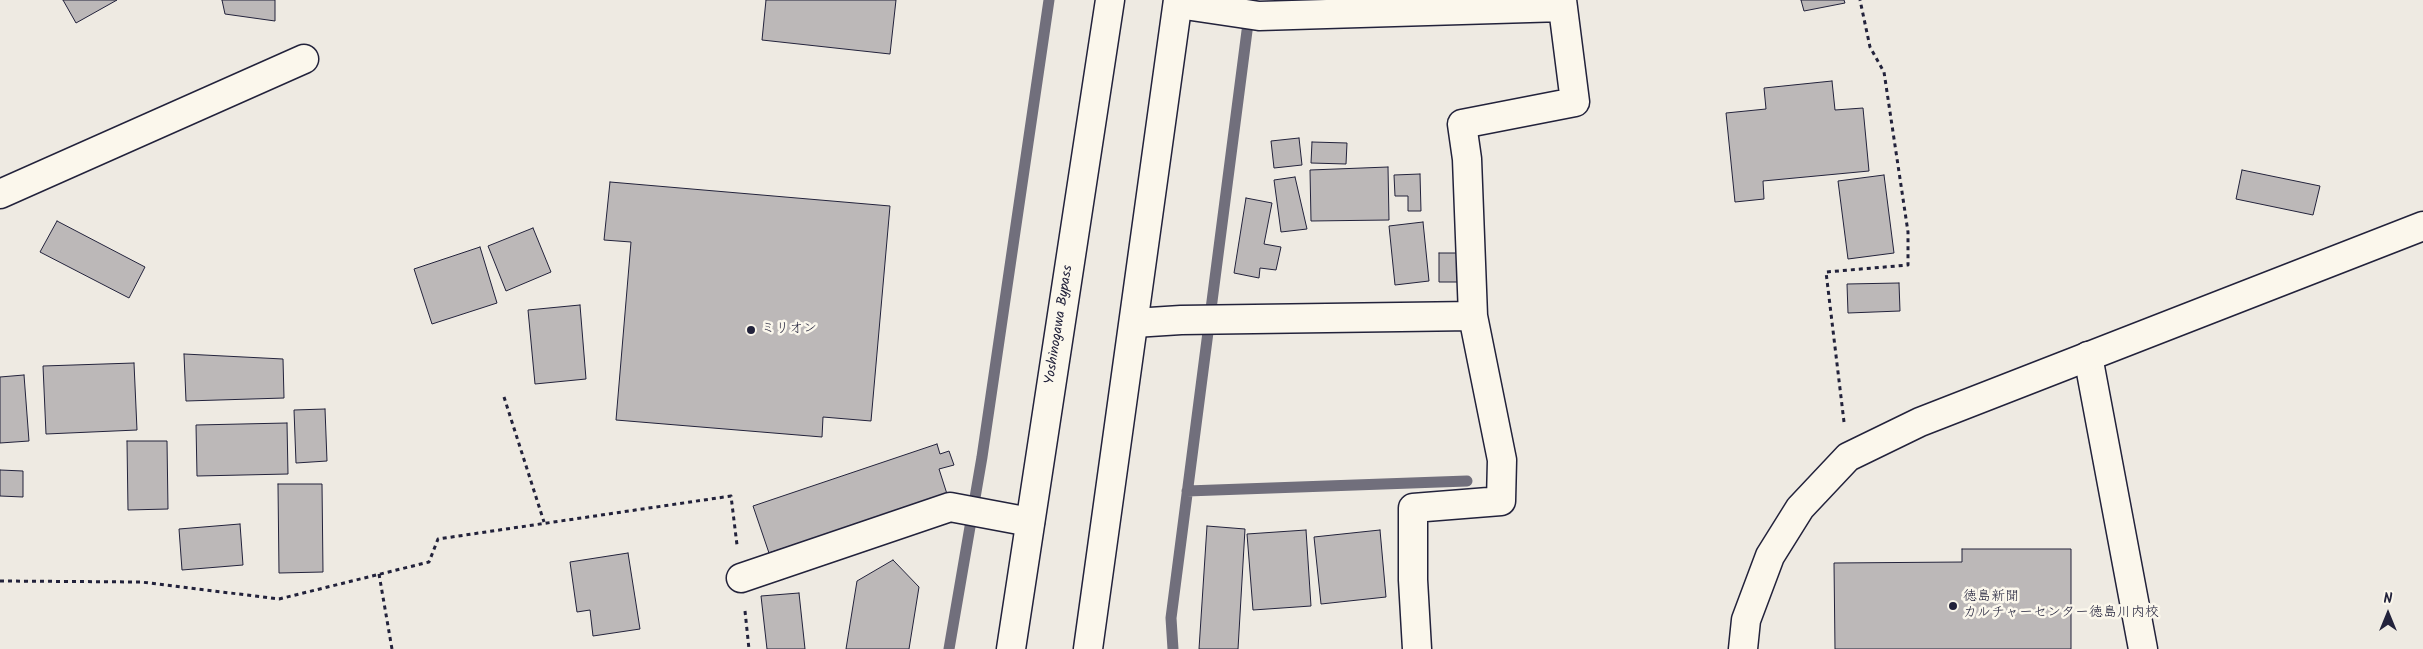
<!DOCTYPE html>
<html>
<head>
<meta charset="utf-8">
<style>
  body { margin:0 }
  #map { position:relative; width:2423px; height:649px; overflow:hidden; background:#eeeae2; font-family:Kalam,sans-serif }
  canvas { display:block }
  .north { position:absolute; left:2363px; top:589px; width:50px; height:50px; -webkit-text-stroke:4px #fbf7ec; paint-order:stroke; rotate:0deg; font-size:14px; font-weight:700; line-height:20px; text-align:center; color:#22223b }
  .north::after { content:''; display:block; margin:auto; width:18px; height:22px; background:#22223b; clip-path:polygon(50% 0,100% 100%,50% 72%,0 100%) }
</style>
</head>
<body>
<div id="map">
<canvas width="2423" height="649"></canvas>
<div class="north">N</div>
</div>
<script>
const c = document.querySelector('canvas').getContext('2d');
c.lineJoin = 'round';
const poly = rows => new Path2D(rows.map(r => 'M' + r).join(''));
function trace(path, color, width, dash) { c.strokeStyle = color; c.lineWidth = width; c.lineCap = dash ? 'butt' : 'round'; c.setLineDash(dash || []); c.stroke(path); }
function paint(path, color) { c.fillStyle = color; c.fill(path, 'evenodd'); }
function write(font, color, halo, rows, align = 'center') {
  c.font = font + ' Kalam,"Klee One",sans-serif'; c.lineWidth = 5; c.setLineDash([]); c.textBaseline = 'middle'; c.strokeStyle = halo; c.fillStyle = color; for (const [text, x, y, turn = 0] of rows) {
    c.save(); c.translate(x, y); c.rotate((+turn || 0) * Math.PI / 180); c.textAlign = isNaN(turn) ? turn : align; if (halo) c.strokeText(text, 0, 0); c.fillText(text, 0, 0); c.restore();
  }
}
trace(poly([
  [1187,491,1467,481],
  [949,649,982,457,1049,0],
  [1173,649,1171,618,1251,0]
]), '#716f7c', 11);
const building = poly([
  [63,0,117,0,76,23,63,0],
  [222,0,275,0,275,21,225,14,222,0],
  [766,0,896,0,890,54,762,40,766,0],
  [1801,0,1844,0,1845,3,1804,11,1801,0],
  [1832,81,1835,110,1863,108,1869,171,1763,181,1764,199,1735,202,1726,113,1766,109,1764,88,1832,81],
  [1299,138,1302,165,1274,168,1271,141,1299,138],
  [1312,142,1347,143,1346,164,1311,163,1312,142],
  [1388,167,1389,220,1311,221,1310,170,1388,167],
  [2242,170,2320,186,2313,215,2236,199,2242,170],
  [1420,174,1421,211,1408,211,1408,196,1395,196,1394,175,1420,174],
  [1884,175,1894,253,1848,259,1838,181,1884,175],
  [1295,177,1307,229,1281,232,1274,180,1295,177],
  [610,182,890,206,871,421,823,417,822,437,616,420,631,242,604,240,610,182],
  [1246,198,1272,203,1264,244,1281,247,1276,270,1260,268,1259,278,1234,273,1246,198],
  [57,221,145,267,129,298,40,252,57,221],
  [1423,222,1429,281,1395,285,1389,226,1423,222],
  [533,228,551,272,506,291,488,246,533,228],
  [480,247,497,303,432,324,414,269,480,247],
  [1439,253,1459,253,1459,282,1439,282,1439,253],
  [1899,283,1900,311,1848,313,1847,284,1899,283],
  [580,305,586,379,535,384,528,310,580,305],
  [184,354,283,359,284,398,186,401,184,354],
  [134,363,137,430,46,434,43,366,134,363],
  [24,375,29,441,0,443,0,377,24,375],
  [325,409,327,461,296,463,294,410,325,409],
  [287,423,288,474,197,476,196,425,287,423],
  [127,441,167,441,168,509,128,510,127,441],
  [937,444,940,454,949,451,954,465,939,469,947,494,769,553,753,506,937,444],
  [0,470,23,471,23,497,0,496,0,470],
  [278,484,322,484,323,572,279,573,278,484],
  [240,524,243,565,182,570,179,529,240,524],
  [1207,526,1245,529,1238,649,1199,649,1207,526],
  [1306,530,1311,606,1253,610,1247,534,1306,530],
  [1380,530,1386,597,1321,604,1314,537,1380,530],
  [1962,549,2071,549,2071,649,1835,649,1834,563,1962,562,1962,549],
  [628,553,640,629,593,636,590,610,577,612,570,562,628,553],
  [893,560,919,587,909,649,846,649,857,581,893,560],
  [799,593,805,649,767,649,761,596,799,593]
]);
paint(building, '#bcb8b8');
trace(building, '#22223b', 1);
const street = poly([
  [1178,4,1259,16,1563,7],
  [0,194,304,59],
  [1134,323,1181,320,1473,316],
  [2088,356,2143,649],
  [741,578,950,507,1030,522],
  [1417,649,1413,580,1413,508,1501,501,1502,460,1473,316,1467,159,1462,124,1575,102,1562,0]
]);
const secondary = poly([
  [1743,649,1746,620,1770,556,1800,508,1848,457,1920,422,2423,226]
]);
const highway = poly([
  [1011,649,1110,0],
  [1088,649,1178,0]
]);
trace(street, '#22223b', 31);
trace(secondary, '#22223b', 31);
trace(highway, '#22223b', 31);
trace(poly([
  [504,397,544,522],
  [1844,422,1826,272,1908,265,1908,232,1884,72,1870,47,1860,0],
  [379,574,392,649],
  [0,581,141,582,279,599,429,562,438,539,731,496,737,545],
  [745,611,749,649]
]), '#22223b', 3, [4, 4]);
trace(street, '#fbf7ec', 28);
trace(secondary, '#fbf7ec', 28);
trace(highway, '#fbf7ec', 28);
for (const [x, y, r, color] of [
  [751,330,5,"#22223b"],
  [1953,606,5,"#22223b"]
]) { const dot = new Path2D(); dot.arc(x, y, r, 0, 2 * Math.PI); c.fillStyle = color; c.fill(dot); trace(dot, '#fbf7ec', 2); }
write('14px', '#22223b', '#fbf7ec', [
  ["Yoshinogawa Bypass",1060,325,-81]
]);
write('14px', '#22223b', '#fbf7ec', [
  ["ミリオン",761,330],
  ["徳島新聞",1963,598],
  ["カルチャーセンター徳島川内校",1963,614]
], 'left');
</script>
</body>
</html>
